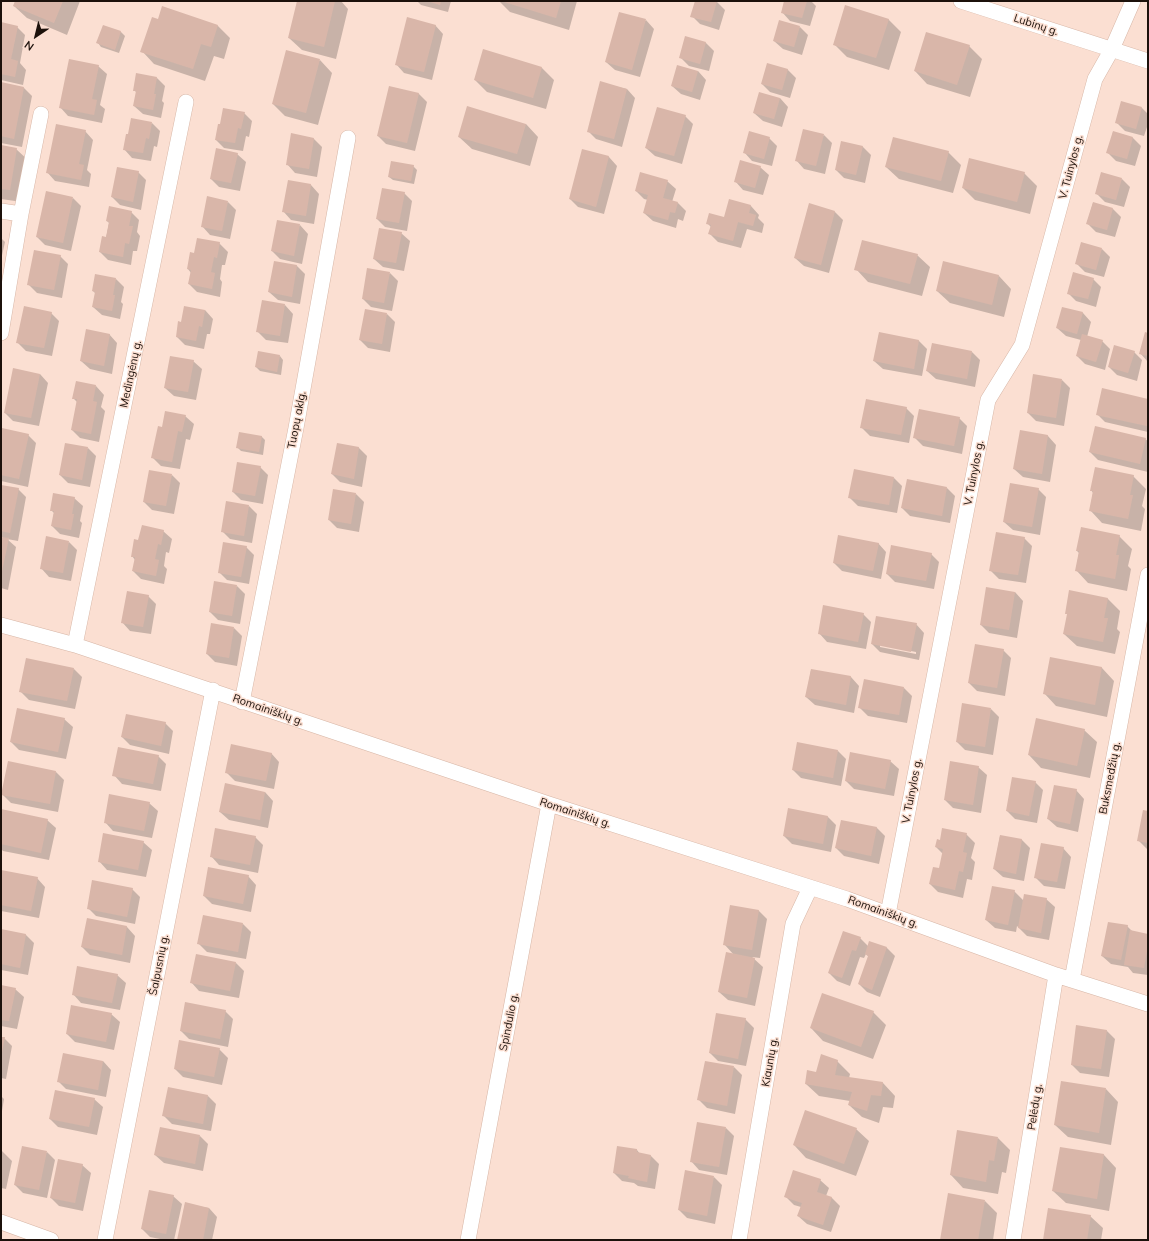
<!DOCTYPE html>
<html>
<head>
<meta charset="utf-8">
<style>
  body { margin:0 }
  #map { position:relative; width:1149px; height:1241px; overflow:hidden; background:#fbdfd2; font-family:Mulish,sans-serif }
  canvas { display:block }
  .frame { position:absolute; inset:0; border:2px solid #1c110b; pointer-events:none }
  .north { position:absolute; left:16px; top:16px; width:40px; height:40px; -webkit-text-stroke:3px #fbdfd2; paint-order:stroke; rotate:215deg; font-size:11px; font-weight:700; line-height:16px; text-align:center; color:#1c110b }
  .north::after { content:''; display:block; margin:auto; width:14px; height:18px; background:#1c110b; clip-path:polygon(50% 0,100% 100%,50% 72%,0 100%) }
</style>
</head>
<body>
<div id="map">
<canvas width="1149" height="1241"></canvas>
<div class="frame"></div>
<div class="north">N</div>
</div>
<script>
const c = document.querySelector('canvas').getContext('2d');
c.lineJoin = 'round';
function paint(path, color) { c.fillStyle = color; c.fill(path, 'evenodd'); }
const poly = rows => new Path2D(rows.map(r => 'M' + r).join(''));
function trace(path, color, width, dash) { c.strokeStyle = color; c.lineWidth = width; c.lineCap = dash ? 'butt' : 'round'; c.setLineDash(dash || []); c.stroke(path); }
function write(font, color, halo, rows, align = 'center') {
  c.font = font + ' Mulish,sans-serif'; c.lineWidth = 3; c.setLineDash([]); c.textBaseline = 'middle'; c.strokeStyle = halo; c.fillStyle = color; for (const [text, x, y, turn = 0] of rows) {
    c.save(); c.translate(x, y); c.rotate((+turn || 0) * Math.PI / 180); c.textAlign = isNaN(turn) ? turn : align; if (halo) c.strokeText(text, 0, 0); c.fillText(text, 0, 0); c.restore();
  }
}
paint(poly([
  [16,1,80,1,67,35,27,18,14,6],
  [298,1,341,1,348,9,336,59,302,50,289,38],
  [417,1,451,1,448,12,421,5],
  [499,1,577,1,569,30,510,12],
  [696,1,717,2,725,10,719,30,700,24,692,16],
  [785,1,811,1,816,6,810,26,790,21,782,12],
  [163,8,218,26,230,38,224,59,214,56,205,81,154,64,142,51,158,21],
  [888,19,901,32,889,70,847,57,834,44],
  [646,20,654,29,640,77,615,70,606,62],
  [1,24,17,27,25,35,20,63,26,70,23,85,1,80],
  [435,25,443,34,432,80,404,73,396,64],
  [103,26,121,32,125,36,119,53,101,47,98,43],
  [800,27,808,35,802,55,783,49,774,41],
  [686,37,706,43,714,51,709,71,689,66,680,57],
  [969,46,982,59,970,97,927,84,915,71],
  [320,60,332,73,318,125,285,116,273,104],
  [98,66,107,74,100,105,105,109,102,123,68,116,60,107],
  [542,68,554,80,546,109,487,92,475,80],
  [787,69,796,78,790,98,770,92,762,84],
  [698,71,706,80,700,100,681,94,672,86],
  [157,78,165,86,162,101,164,103,161,118,143,114,134,106,137,93,134,90],
  [1,83,24,88,32,96,22,147,1,143],
  [601,83,627,89,635,98,622,147,596,139,588,131],
  [390,87,419,94,427,102,415,151,386,144,378,136],
  [780,98,788,107,782,127,763,121,754,113],
  [1122,103,1142,108,1148,114,1148,124,1144,136,1125,131,1117,123],
  [244,113,252,121,249,137,246,136,243,151,224,148,216,140],
  [685,116,693,124,682,164,655,156,646,148],
  [152,123,160,131,157,147,154,146,151,161,132,158,124,149],
  [526,124,538,137,530,166,472,149,459,137],
  [85,131,93,140,87,170,91,174,89,187,55,181,47,172],
  [1113,132,1133,138,1141,146,1135,166,1116,161,1108,153],
  [292,134,314,139,322,147,317,177,295,173,287,164],
  [824,135,832,143,825,174,804,169,796,160],
  [769,138,777,146,772,166,752,161,744,152],
  [842,142,863,147,871,155,865,183,844,178,836,170],
  [1,146,16,149,29,161,22,202,1,199],
  [583,150,609,157,617,166,604,214,578,207,570,199],
  [948,152,961,165,953,193,899,179,886,167],
  [237,154,246,162,240,191,219,187,211,179],
  [413,166,417,170,414,184,393,180,389,177],
  [760,167,769,175,763,195,743,190,735,181],
  [138,172,146,180,141,210,120,205,112,197],
  [1024,173,1037,186,1030,214,975,200,963,188],
  [1122,179,1130,187,1124,207,1105,202,1096,193],
  [289,181,311,185,319,194,314,224,291,220,283,211],
  [667,181,676,189,672,202,678,203,686,211,683,221,678,219,676,228,653,221,644,213,648,200,644,199,636,191],
  [404,193,412,201,407,231,385,227,377,219],
  [73,198,81,206,71,251,45,245,37,237],
  [730,200,751,206,759,215,758,218,764,224,762,233,747,229,741,248,718,242,709,233,711,227,707,223,725,218],
  [228,202,236,210,230,239,210,235,202,226],
  [1093,203,1113,209,1121,217,1115,237,1096,232,1087,223],
  [809,205,835,212,843,220,829,273,804,266,795,258],
  [131,212,139,220,137,232,140,236,137,251,133,251,131,265,108,260,100,252,106,238,109,223,107,221],
  [300,225,308,234,302,264,280,259,272,251],
  [401,233,410,241,404,271,383,267,374,259],
  [1,238,5,242,1,260],
  [219,243,228,252,225,265,222,265,220,279,222,282,220,297,197,292,189,284,191,273,188,269,195,254],
  [1102,249,1110,257,1104,277,1085,272,1076,263],
  [917,255,930,267,922,296,868,282,856,269],
  [60,256,68,264,62,298,37,293,29,285],
  [275,262,297,266,305,274,300,304,278,300,269,292],
  [390,273,398,281,392,311,371,307,363,299],
  [999,276,1011,289,1004,317,950,303,937,291],
  [116,279,124,287,121,302,123,304,120,319,102,315,93,307,96,294,93,291],
  [1093,279,1101,287,1096,307,1076,301,1068,293],
  [285,305,293,314,288,343,266,340,257,331],
  [1063,308,1083,313,1091,322,1087,337,1102,341,1110,349,1105,370,1085,364,1077,356,1081,340,1066,336,1057,328],
  [205,310,213,319,210,334,207,334,204,349,185,345,177,337,179,323,182,323],
  [51,313,59,321,52,356,26,351,17,342],
  [387,314,395,322,390,352,368,348,360,340],
  [109,334,117,343,112,374,90,369,81,361],
  [879,334,919,341,927,349,922,376,883,369,874,361],
  [1148,334,1148,362,1140,353],
  [972,352,980,360,975,387,936,379,927,371],
  [1134,352,1142,360,1137,381,1117,375,1109,367],
  [280,356,283,360,281,375,260,371,256,367],
  [193,361,202,369,196,400,174,396,165,388],
  [40,374,48,383,39,426,13,421,5,413],
  [1062,380,1070,388,1064,426,1036,421,1028,413],
  [96,386,104,395,101,407,105,411,99,442,80,438,72,430,77,402,73,398],
  [1103,389,1148,400,1148,432,1105,422,1097,414],
  [906,408,914,416,909,443,870,436,862,428],
  [185,416,194,424,190,440,186,439,180,469,161,466,152,457,163,428],
  [959,418,967,426,962,454,923,446,915,438],
  [3,430,28,435,36,443,28,487,1,481,1,437],
  [1021,432,1048,436,1056,445,1050,482,1023,477,1014,469],
  [261,436,265,440,263,455,241,451,237,447],
  [1145,439,1148,441,1148,472,1098,460,1090,452],
  [338,444,359,448,367,456,362,487,340,482,332,474],
  [88,448,96,456,90,487,68,483,60,475],
  [260,467,268,475,263,504,241,500,233,492],
  [172,475,180,483,174,514,152,510,144,502],
  [1133,476,1146,489,1142,506,1145,509,1141,531,1102,523,1090,510,1093,493,1091,490],
  [894,478,902,486,897,513,858,506,849,497],
  [1,486,18,489,26,497,18,541,7,539,16,547,8,590,1,588,1,538,3,538,1,536],
  [947,488,955,496,950,523,910,516,902,508],
  [1038,489,1046,497,1040,535,1013,530,1004,522],
  [356,494,364,502,359,532,337,528,329,520],
  [74,498,83,506,80,521,82,523,79,538,60,534,52,526,54,513,51,510],
  [249,506,257,514,252,543,230,539,222,531],
  [163,531,172,539,169,553,166,552,164,566,167,569,164,584,141,579,133,571,135,560,132,556,139,541],
  [1119,536,1132,549,1128,566,1131,569,1127,591,1088,583,1076,570,1079,553,1077,551],
  [1024,538,1032,546,1026,583,999,579,990,570],
  [69,542,77,550,71,581,49,577,41,568],
  [878,543,886,552,881,579,842,571,834,563],
  [246,547,254,555,249,584,227,580,219,572],
  [931,554,939,562,934,589,895,582,887,574],
  [237,586,245,594,240,624,218,620,210,612],
  [1070,591,1108,599,1120,611,1117,629,1120,632,1115,654,1077,646,1064,634,1068,615,1066,613],
  [1015,592,1023,601,1017,638,989,633,981,625],
  [148,596,156,604,151,634,130,631,122,622],
  [863,614,871,622,866,649,827,642,819,633],
  [916,624,924,633,919,660,880,652,872,644],
  [880,645,916,652,916,654,880,647],
  [234,628,242,636,237,666,215,662,207,654],
  [1003,650,1011,658,1005,696,977,691,969,683],
  [1051,658,1102,668,1114,681,1107,717,1056,706,1044,693],
  [74,669,82,677,75,709,29,700,20,691],
  [811,670,851,677,859,686,854,713,815,705,806,697],
  [904,688,912,696,907,723,868,716,859,707],
  [991,709,999,717,993,755,965,750,957,742],
  [64,719,73,727,66,759,19,750,11,742],
  [165,723,173,731,169,754,130,745,122,737],
  [1084,730,1097,742,1090,778,1041,768,1029,755],
  [838,751,846,759,841,786,801,778,793,770],
  [271,753,279,762,274,789,235,781,227,773],
  [158,756,166,764,161,791,122,784,114,775],
  [890,761,899,769,894,796,854,789,846,781],
  [978,767,987,775,981,813,953,808,945,800],
  [56,772,64,780,58,812,11,803,3,795],
  [1035,782,1043,790,1037,823,1015,819,1007,811],
  [1076,790,1084,799,1078,832,1057,827,1048,819],
  [265,792,273,801,268,828,229,820,220,812],
  [149,803,158,811,152,838,113,831,105,822],
  [789,809,828,817,836,825,831,852,792,844,784,836],
  [1,810,47,820,56,828,49,860,3,851,1,849],
  [1148,812,1148,850,1138,840],
  [842,821,877,828,885,836,879,864,844,856,836,848],
  [966,834,975,843,971,858,975,862,972,880,967,879,963,898,938,892,930,884,940,869,943,854,936,847,941,841],
  [1000,836,1022,840,1030,848,1024,881,1003,877,994,869],
  [255,837,263,845,258,873,219,865,211,856],
  [143,842,152,850,146,877,107,870,99,861],
  [1063,848,1071,857,1065,889,1044,886,1035,877],
  [1,871,37,878,45,887,39,918,1,911],
  [248,876,256,885,251,912,212,904,204,896],
  [132,889,140,897,135,924,96,916,88,908],
  [1014,891,1024,901,1046,899,1055,907,1049,940,1027,936,1017,926,1016,932,995,928,986,920],
  [731,906,759,911,767,919,760,958,752,957,763,967,755,1006,728,1000,719,992,734,955,724,944],
  [88,920,127,927,135,936,130,963,90,955,82,947],
  [243,924,251,932,246,959,207,952,198,943],
  [1127,926,1133,932,1148,935,1148,975,1133,973,1128,967,1111,964,1102,956],
  [1,930,26,935,34,943,28,975,1,970],
  [860,938,868,946,870,942,887,948,895,956,880,997,867,992,859,984,869,957,866,954,864,958,860,957,850,986,837,981,829,973],
  [236,963,244,971,239,998,199,991,191,982],
  [117,975,126,983,120,1010,81,1003,73,994],
  [1,986,15,989,24,997,17,1029,1,1026],
  [225,1011,233,1019,228,1047,189,1039,181,1031],
  [873,1012,886,1025,873,1059,823,1041,811,1028],
  [111,1014,120,1022,114,1050,75,1042,67,1034],
  [745,1019,754,1028,746,1066,718,1061,710,1053],
  [1106,1030,1115,1039,1109,1077,1080,1073,1072,1065],
  [1,1038,4,1038,12,1046,6,1079,1,1078],
  [219,1049,228,1058,222,1085,183,1077,175,1069],
  [103,1061,111,1070,106,1097,66,1089,58,1081],
  [837,1061,850,1074,849,1078,883,1083,895,1096,893,1108,883,1107,879,1123,862,1117,849,1105,850,1101,819,1096,806,1084,817,1073],
  [734,1067,742,1075,735,1114,707,1108,699,1100],
  [1106,1089,1118,1102,1111,1145,1068,1137,1055,1125],
  [1,1096,4,1099,1,1117],
  [208,1096,216,1104,211,1131,172,1124,163,1115],
  [94,1099,103,1107,97,1135,58,1127,50,1119],
  [726,1128,734,1136,727,1175,699,1170,691,1161],
  [856,1129,869,1141,856,1176,806,1158,794,1145],
  [200,1136,208,1144,203,1171,164,1163,155,1155],
  [998,1138,1010,1150,1006,1173,1002,1172,998,1194,963,1188,951,1175],
  [1061,1148,1104,1155,1116,1168,1109,1211,1066,1203,1053,1191],
  [1,1150,12,1161,6,1189,1,1188],
  [637,1150,640,1154,651,1156,659,1164,655,1189,638,1186,634,1183,622,1181,614,1173],
  [47,1152,55,1160,47,1198,23,1193,15,1185],
  [82,1165,91,1173,83,1211,59,1206,51,1198],
  [714,1177,722,1185,715,1224,687,1218,679,1210],
  [820,1180,829,1188,826,1196,832,1198,840,1206,831,1232,807,1224,798,1216,801,1207,794,1205,786,1197],
  [173,1196,182,1204,174,1240,165,1240,150,1237,142,1229],
  [985,1201,997,1213,993,1240,941,1240],
  [185,1204,209,1208,217,1217,212,1240,178,1240],
  [1090,1216,1103,1228,1101,1240,1044,1240]
]), '#0003');
paint(poly([
  [15,1,63,1,54,23,13,6],
  [297,1,335,1,324,47,288,38],
  [427,1,441,1,440,5],
  [501,1,561,1,556,18],
  [695,1,717,1,711,22,690,17],
  [784,1,807,1,802,18,781,13],
  [845,5,889,19,876,58,833,45],
  [162,6,218,25,211,47,201,44,193,69,140,52,152,17,158,19],
  [619,12,646,19,632,70,605,62],
  [407,17,436,25,424,72,395,65],
  [779,20,800,26,794,47,773,41],
  [1,22,18,26,11,59,18,61,15,77,1,74],
  [103,25,121,31,115,50,96,43],
  [926,32,970,45,957,85,914,71],
  [685,36,706,42,700,64,679,58],
  [483,49,542,67,533,98,474,80],
  [286,50,320,59,306,113,272,104],
  [69,59,99,65,92,99,97,100,94,115,59,108],
  [767,63,788,69,782,90,761,84],
  [677,65,698,71,692,92,671,86],
  [136,73,157,77,154,94,156,94,153,110,133,106,136,91,133,91],
  [600,81,627,89,614,139,587,132],
  [1,82,24,87,14,139,1,136],
  [389,86,419,93,407,143,377,136],
  [759,92,780,98,774,119,753,113],
  [1121,101,1142,107,1136,129,1115,123],
  [467,106,526,124,517,154,458,137],
  [657,107,686,115,674,156,645,148],
  [223,108,245,112,241,129,238,128,235,143,215,140,218,124,220,124],
  [131,118,152,122,149,139,146,138,143,153,123,150,126,134,128,134],
  [56,124,86,130,79,164,84,165,81,180,46,173],
  [803,129,824,134,816,166,795,161],
  [749,131,770,137,764,159,743,153],
  [1113,131,1133,137,1127,159,1106,153],
  [291,133,314,138,309,169,286,165],
  [893,137,949,151,941,181,885,167],
  [841,141,863,146,856,175,835,170],
  [1,145,17,148,10,190,1,189],
  [216,148,238,153,231,183,210,179],
  [582,149,609,156,596,207,569,199],
  [969,158,1025,172,1017,202,962,188],
  [740,160,761,166,755,188,734,182],
  [391,161,414,165,411,181,388,177],
  [117,167,139,171,133,202,111,197],
  [640,172,668,180,663,198,678,202,675,213,670,212,668,220,643,213,648,195,635,191],
  [1101,172,1122,178,1116,200,1095,194],
  [288,180,311,184,306,216,282,212],
  [382,188,405,192,399,223,376,219],
  [46,191,73,197,63,243,36,237],
  [207,196,228,201,222,231,201,227],
  [729,199,751,205,749,213,756,215,753,226,738,222,733,241,708,234,711,225,706,224,709,213,724,217],
  [1093,202,1113,208,1107,230,1086,224],
  [809,203,835,211,821,265,794,258],
  [109,206,132,211,129,226,133,226,129,244,125,243,123,257,99,252,102,236,106,237,109,222,106,221],
  [277,220,300,224,294,256,271,251],
  [379,228,402,232,396,263,373,259],
  [197,238,220,242,217,258,214,257,211,272,215,273,212,289,188,284,191,270,187,269,190,252,194,253],
  [862,240,918,254,910,284,854,270],
  [1081,242,1102,248,1096,270,1075,264],
  [34,250,61,255,54,290,27,285],
  [274,261,297,265,292,297,268,292],
  [943,261,999,275,992,305,936,291],
  [367,268,390,272,384,303,362,299],
  [1073,272,1094,278,1088,299,1067,294],
  [95,274,116,278,113,295,115,295,112,311,92,307,95,292,92,291],
  [262,300,285,304,280,336,256,332],
  [24,306,52,312,44,348,16,343],
  [184,306,205,310,202,327,199,326,196,341,176,337,178,321,181,322],
  [1062,307,1083,312,1077,334,1056,328],
  [365,309,387,313,382,344,359,340],
  [86,329,110,334,104,366,80,361],
  [879,332,919,340,914,369,873,361],
  [1145,332,1148,333,1148,356,1139,354],
  [1082,334,1103,340,1096,362,1076,356],
  [932,343,972,351,967,379,926,371],
  [1114,345,1135,351,1128,373,1108,367],
  [258,351,280,355,277,372,255,367],
  [170,356,194,360,188,392,164,388],
  [13,368,40,374,31,418,4,413],
  [1033,374,1062,379,1056,418,1027,413],
  [76,381,96,385,93,401,97,402,91,434,71,430,77,399,72,399],
  [1102,388,1148,399,1147,426,1096,415],
  [866,399,907,407,901,435,860,428],
  [919,409,960,417,954,446,913,438],
  [165,411,186,415,182,432,178,431,172,462,151,458,158,426,162,427],
  [1095,426,1146,438,1140,464,1089,452],
  [2,428,29,434,19,479,1,475],
  [1020,430,1048,435,1042,474,1013,469],
  [239,432,262,436,259,452,236,448],
  [65,443,88,447,82,480,59,475],
  [337,443,359,447,354,479,331,474],
  [237,462,261,466,255,496,232,492],
  [1095,467,1134,475,1130,495,1133,495,1128,519,1089,511,1093,491,1090,491],
  [854,469,894,477,889,505,848,498],
  [149,470,172,474,166,506,143,502],
  [907,479,947,487,942,516,901,508],
  [1010,483,1039,488,1032,527,1003,522],
  [1,485,19,488,10,533,1,531],
  [333,489,356,493,351,524,328,520],
  [53,493,75,497,72,514,74,514,71,530,51,526,54,511,50,511],
  [226,501,249,505,244,536,221,532],
  [142,525,164,530,161,545,158,544,155,559,159,560,156,576,132,571,135,557,131,557,134,539,138,540],
  [1081,527,1120,535,1116,555,1119,555,1115,579,1075,571,1079,551,1076,551],
  [996,532,1025,537,1018,575,989,571],
  [838,535,879,543,873,571,833,563],
  [46,536,69,541,63,573,40,569],
  [1,537,9,538,2,571,1,571],
  [223,542,247,546,241,577,218,573],
  [891,545,932,553,926,581,886,574],
  [214,581,237,585,232,616,209,612],
  [986,587,1015,592,1009,630,980,625],
  [1069,590,1108,598,1104,618,1108,618,1103,642,1063,634,1067,614,1065,614],
  [127,591,149,595,143,627,121,623],
  [823,605,864,613,858,642,818,634],
  [876,616,917,623,911,652,871,644],
  [211,623,234,627,229,658,206,654],
  [975,644,1004,649,997,688,968,683],
  [1050,657,1102,667,1095,705,1043,694],
  [26,658,74,668,67,701,19,692],
  [811,669,851,676,846,705,805,697],
  [864,679,904,687,899,715,858,708],
  [962,703,991,708,985,747,956,742],
  [17,708,65,718,58,752,10,742],
  [126,714,166,722,161,746,121,737],
  [1036,718,1085,729,1077,766,1028,755],
  [797,742,838,750,833,778,792,770],
  [231,744,272,753,266,781,225,773],
  [118,747,159,755,153,784,112,776],
  [850,752,891,760,885,789,845,781],
  [8,761,56,771,50,804,1,795],
  [950,761,979,766,973,805,944,800],
  [1012,777,1036,781,1029,816,1006,811],
  [225,783,265,792,260,820,219,812],
  [1054,785,1077,789,1070,824,1047,819],
  [109,794,150,802,144,831,104,823],
  [788,808,828,816,823,844,783,836],
  [1,809,48,819,41,853,1,844],
  [1143,810,1148,811,1148,843,1137,841],
  [841,820,877,827,871,856,835,848],
  [215,828,256,836,250,865,210,857],
  [942,828,967,833,963,852,967,853,963,872,959,871,955,890,929,884,933,867,939,868,943,849,935,847,937,839,940,840],
  [103,833,144,841,138,870,98,862],
  [1000,835,1022,839,1016,874,993,869],
  [1041,843,1064,847,1057,882,1034,878],
  [208,867,249,875,243,904,203,896],
  [1,870,38,877,31,911,1,905],
  [92,880,133,888,127,917,87,909],
  [992,886,1015,890,1008,925,985,920],
  [1024,894,1047,898,1041,933,1018,928],
  [730,905,759,910,752,950,723,945],
  [203,915,243,923,238,952,197,944],
  [87,918,127,926,122,955,81,947],
  [1108,922,1128,925,1121,960,1101,956],
  [1,929,26,934,20,968,1,964],
  [1130,930,1148,934,1148,945,1144,968,1124,965],
  [843,931,861,937,856,951,852,950,842,978,828,973],
  [869,941,887,947,872,990,858,984,868,956,865,954],
  [726,952,755,958,747,998,718,992],
  [196,954,236,962,230,991,190,983],
  [77,966,118,974,112,1003,72,995],
  [1,985,16,988,9,1021,1,1020],
  [822,993,874,1011,861,1047,810,1028],
  [185,1002,226,1010,220,1039,180,1031],
  [71,1005,112,1013,106,1042,66,1034],
  [716,1013,746,1018,738,1059,709,1053],
  [1076,1025,1107,1030,1101,1069,1071,1065],
  [1,1037,5,1037,2,1052,1,1052],
  [179,1040,220,1048,214,1077,174,1069],
  [63,1053,103,1061,98,1090,57,1082],
  [821,1054,838,1060,835,1075,883,1082,881,1096,871,1095,867,1111,848,1105,852,1092,805,1084,807,1070,816,1072],
  [705,1061,734,1066,727,1106,697,1100],
  [1061,1081,1106,1088,1099,1133,1054,1125],
  [168,1087,208,1095,203,1124,162,1116],
  [55,1090,95,1098,89,1127,49,1119],
  [805,1110,857,1128,844,1164,793,1145],
  [697,1122,726,1127,719,1167,690,1162],
  [160,1127,200,1135,195,1164,154,1155],
  [957,1130,998,1137,994,1161,989,1160,986,1182,950,1175],
  [22,1146,47,1151,39,1190,14,1185],
  [617,1146,637,1149,637,1152,651,1155,647,1182,628,1178,629,1176,613,1173],
  [1060,1147,1104,1154,1097,1199,1052,1191],
  [58,1159,83,1164,75,1203,50,1198],
  [685,1170,714,1176,707,1216,678,1210],
  [793,1170,821,1179,817,1192,832,1197,823,1225,797,1216,802,1203,784,1197],
  [149,1190,174,1195,166,1234,141,1229],
  [948,1193,985,1200,978,1240,940,1240],
  [185,1202,209,1208,203,1240,177,1240],
  [1048,1208,1091,1215,1087,1240,1043,1240]
]), '#d9b6a9');
const minor = poly([
  [961,1,1148,61],
  [1,211,21,214],
  [1,333,21,214,41,114],
  [1,625,75,645,549,804,847,899,1056,975,1148,1004],
  [75,645,186,102],
  [242,702,296,428,348,138],
  [888,914,988,400,1022,345,1095,79,1112,49,1133,1],
  [1072,980,1148,575],
  [1,1222,51,1240],
  [105,1240,213,690],
  [468,1240,549,804],
  [739,1240,793,924,810,888],
  [1013,1240,1056,975]
]);
trace(minor, '#d7b6a6', 16);
trace(minor, '#fff', 15);
write('11px', '#1c110b', '#fbdfd2', [
  ["Lubinų g.",1036,25,18],
  ["V. Tuinylos g.",1071,167,-75],
  ["Medingėnų g.",131,374,-78],
  ["Tuopų aklg.",297,420,-79],
  ["V. Tuinylos g.",974,473,-79],
  ["Romainiškių g.",268,710,19],
  ["Buksmedžių g.",1110,778,-79],
  ["V. Tuinylos g.",912,791,-79],
  ["Romainiškių g.",575,813,18],
  ["Romainiškių g.",883,912,20],
  ["Šalpusnių g.",159,965,-79],
  ["Spindulio g.",509,1022,-79],
  ["Kiaunių g.",770,1062,-80],
  ["Pelėdų g.",1035,1107,-81]
]);
</script>
</body>
</html>
